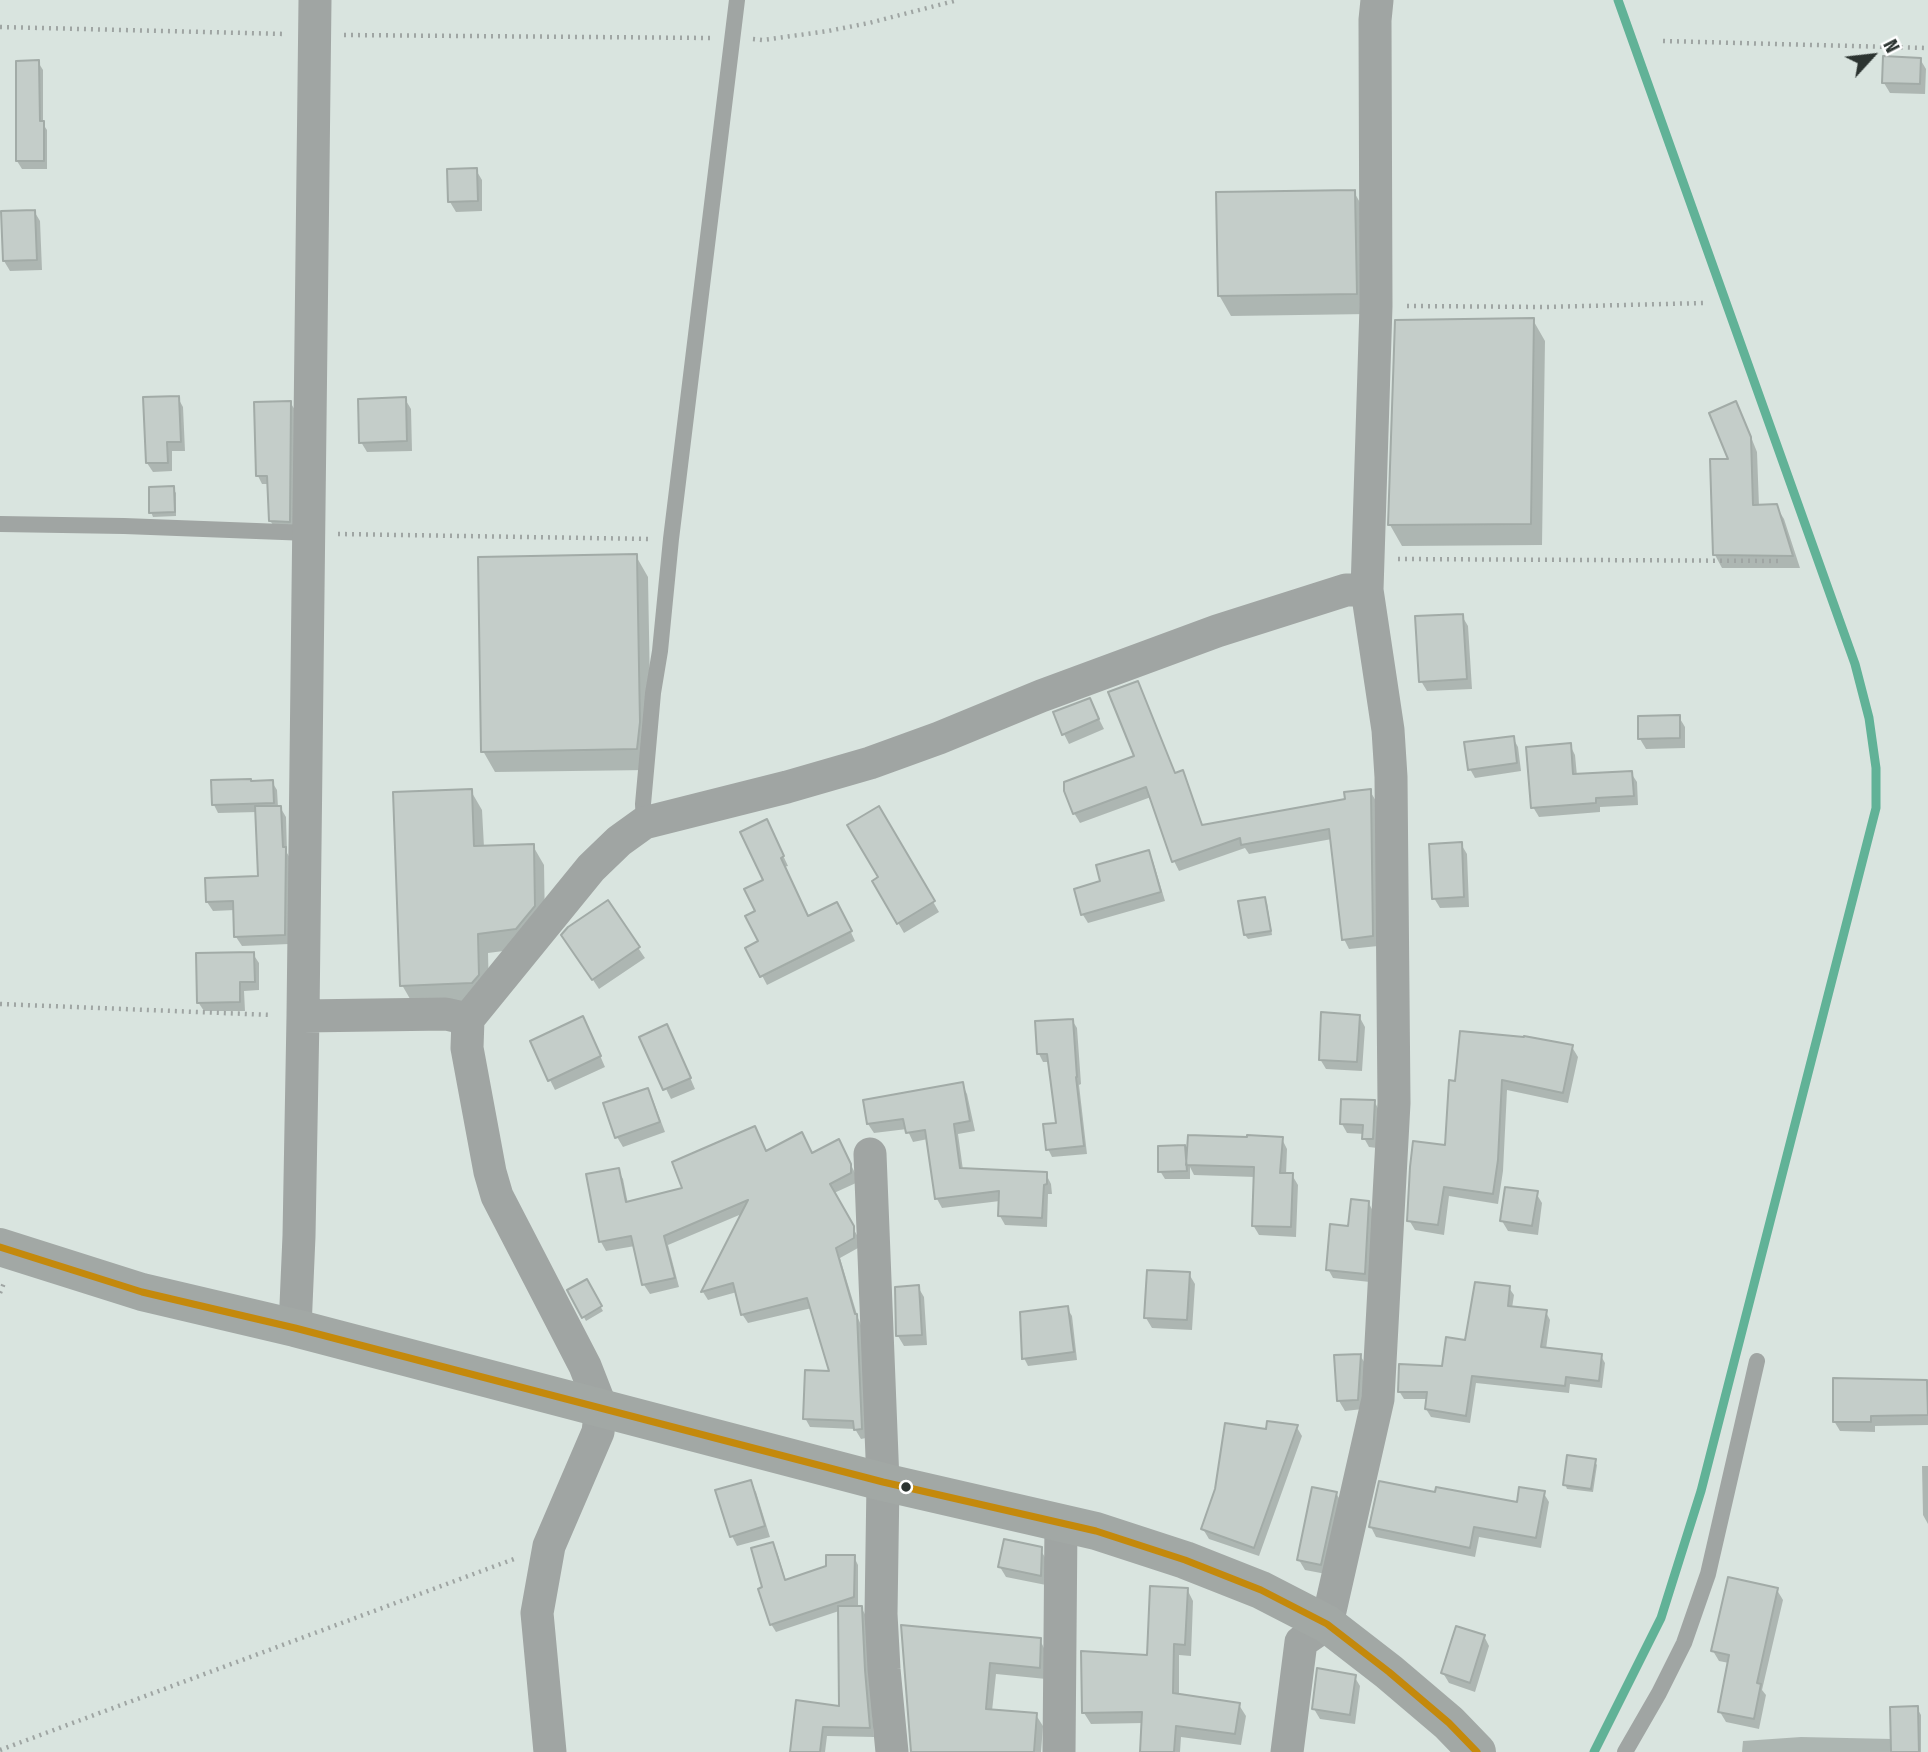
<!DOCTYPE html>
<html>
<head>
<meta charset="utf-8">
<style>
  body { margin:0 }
  #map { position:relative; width:1928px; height:1752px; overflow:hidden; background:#d9e4df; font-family:"Fira Sans Condensed",sans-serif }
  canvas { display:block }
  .north { position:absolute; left:1837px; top:21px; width:70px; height:70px; -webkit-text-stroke:5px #fff; paint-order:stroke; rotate:63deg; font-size:19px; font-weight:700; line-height:28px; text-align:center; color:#2b3330 }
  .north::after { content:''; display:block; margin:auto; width:24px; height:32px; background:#2b3330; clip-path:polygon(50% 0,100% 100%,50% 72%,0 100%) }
</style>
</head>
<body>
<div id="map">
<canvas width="1928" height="1752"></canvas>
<div class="north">N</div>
</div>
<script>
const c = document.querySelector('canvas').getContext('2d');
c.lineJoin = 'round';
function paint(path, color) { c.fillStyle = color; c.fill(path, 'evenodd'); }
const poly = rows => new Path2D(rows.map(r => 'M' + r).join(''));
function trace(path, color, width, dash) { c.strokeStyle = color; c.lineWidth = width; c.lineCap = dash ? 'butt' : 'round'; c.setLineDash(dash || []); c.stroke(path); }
paint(poly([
  [1920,59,1926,69,1925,94,1890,93,1884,83],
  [38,62,43,70,43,124,47,130,47,169,22,169,17,161],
  [476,170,482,180,482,211,456,212,450,202],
  [1354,192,1366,213,1368,314,1231,316,1219,295],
  [34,211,40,221,42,270,10,271,4,261],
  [1533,320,1545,341,1542,545,1402,546,1390,525,1396,322],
  [178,398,183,407,185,451,172,451,172,471,153,472,147,463],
  [405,399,411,409,412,451,367,452,361,442],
  [290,402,295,410,293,529,275,529,270,520,269,484,262,484,258,476],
  [1736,404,1743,417,1757,452,1759,506,1776,506,1784,519,1800,568,1722,568,1715,555,1731,460],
  [173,488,176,493,176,516,153,517,151,512],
  [636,556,648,577,651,744,649,770,495,772,483,751],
  [1462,616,1468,626,1472,689,1427,691,1421,681],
  [1143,693,1175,774,1182,772,1187,782,1203,826,1347,801,1370,791,1376,801,1378,946,1349,949,1344,939,1332,839,1249,854,1245,848,1179,871,1174,861,1151,797,1080,823,1074,813,1137,757],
  [1095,711,1104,729,1069,744,1064,734],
  [1679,717,1685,727,1685,748,1646,749,1640,739],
  [1513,738,1518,747,1521,771,1475,778,1470,769],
  [1570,745,1575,755,1577,776,1631,773,1637,782,1638,805,1600,807,1600,812,1539,817,1533,807],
  [251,782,272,782,277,790,278,807,280,807,286,817,287,853,290,858,289,944,242,946,236,937,235,910,213,911,207,902,259,878,257,812,218,813,214,805],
  [471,791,482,810,484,847,533,846,544,865,545,926,527,948,488,953,489,994,483,1002,413,1004,402,985],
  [879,808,939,912,904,933,874,882,881,878],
  [771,830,788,866,784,867,808,918,842,913,855,941,767,985,748,949,761,942,757,912,766,881],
  [1461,844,1467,854,1469,907,1440,908,1434,898],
  [1148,852,1153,861,1165,901,1088,923,1083,915,1076,890,1102,882],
  [1264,899,1267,903,1272,935,1248,939,1245,935],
  [607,902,645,958,599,989,570,945],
  [253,954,259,963,259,990,244,991,245,1011,204,1011,198,1002],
  [1359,1016,1365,1027,1362,1071,1326,1069,1320,1059],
  [1072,1020,1077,1028,1081,1084,1079,1085,1087,1154,1052,1157,1048,1149,1058,1124,1050,1062,1043,1062,1039,1054],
  [588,1028,605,1067,555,1090,550,1080],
  [672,1036,695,1089,671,1099,641,1038],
  [1572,1047,1578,1057,1568,1103,1507,1090,1503,1171,1498,1204,1449,1196,1444,1235,1415,1230,1409,1220,1447,1147,1457,1083],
  [962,1084,967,1094,975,1131,958,1134,963,1170,1046,1174,1051,1184,1052,1194,1048,1194,1047,1227,1005,1225,1000,1216,1000,1201,942,1208,937,1199,928,1139,913,1142,907,1129,874,1133,868,1124],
  [647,1090,653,1100,665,1132,623,1147,617,1137],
  [1374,1101,1379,1110,1377,1148,1369,1147,1364,1138,1364,1134,1347,1133,1342,1124],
  [1282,1139,1287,1149,1286,1175,1292,1175,1298,1185,1296,1237,1259,1235,1253,1225,1255,1177,1194,1175,1190,1167,1190,1179,1165,1179,1160,1171,1184,1147,1189,1154],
  [844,1151,856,1175,856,1183,834,1193,858,1237,858,1248,840,1258,858,1318,861,1325,866,1438,861,1439,855,1429,810,1427,805,1418,831,1373,812,1308,748,1323,742,1314,737,1292,708,1300,703,1292,744,1213,668,1245,679,1287,650,1294,644,1285,635,1246,606,1251,601,1242,588,1176,618,1170,623,1179,628,1204,685,1189,766,1152,812,1155],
  [1536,1193,1542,1203,1538,1235,1508,1231,1502,1221],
  [1368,1202,1373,1211,1370,1282,1333,1278,1328,1269,1350,1228],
  [1189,1274,1195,1284,1192,1330,1152,1328,1146,1318],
  [586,1281,603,1311,586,1321,569,1290],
  [918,1287,924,1297,927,1345,904,1346,898,1336,897,1288],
  [1509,1288,1514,1295,1512,1308,1546,1312,1550,1320,1546,1349,1601,1356,1605,1363,1602,1388,1570,1384,1569,1393,1476,1383,1470,1423,1431,1417,1426,1409,1428,1399,1404,1399,1399,1391,1444,1367,1467,1342],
  [1067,1308,1072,1316,1077,1360,1028,1366,1024,1358],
  [1360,1355,1366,1365,1363,1409,1345,1411,1339,1401],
  [1926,1381,1928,1384,1928,1425,1875,1426,1875,1432,1840,1431,1834,1421],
  [1296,1426,1302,1436,1259,1556,1209,1539,1203,1529,1217,1490,1267,1431],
  [1594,1461,1597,1465,1593,1492,1567,1489,1565,1484],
  [1922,1466,1928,1466,1928,1524,1923,1515],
  [750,1482,756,1492,770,1537,737,1546,732,1536],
  [1543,1492,1549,1502,1541,1548,1479,1537,1475,1557,1376,1537,1371,1527,1436,1494,1518,1504],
  [1336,1493,1342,1503,1326,1574,1305,1570,1299,1560],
  [772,1544,777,1552,786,1581,854,1557,858,1565,858,1607,861,1607,866,1616,874,1737,827,1736,825,1752,792,1752,841,1708,839,1611,776,1632,771,1624,765,1588],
  [1040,1549,1046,1559,1046,1585,1006,1577,1000,1567],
  [1187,1589,1193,1601,1191,1656,1179,1655,1179,1696,1239,1705,1246,1716,1241,1745,1181,1737,1180,1752,1141,1752,1143,1723,1091,1724,1084,1713,1148,1657],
  [1777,1590,1783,1600,1762,1690,1766,1695,1759,1729,1726,1722,1720,1712,1729,1663,1719,1661,1713,1651],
  [903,1626,1040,1640,1046,1652,1046,1679,996,1674,992,1711,1036,1715,1043,1726,1041,1752,913,1752],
  [1484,1636,1489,1646,1475,1692,1449,1683,1443,1673],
  [1354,1676,1360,1686,1355,1724,1320,1719,1314,1709],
  [1917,1708,1921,1715,1921,1752,1742,1752,1743,1741,1801,1737,1892,1739]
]), '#0003');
trace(poly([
  [1594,1752,1661,1618,1701,1491,1876,808,1876,768,1869,718,1855,664,1618,0]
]), '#61b297', 9);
const building = poly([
  [1883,56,1921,58,1920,84,1882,83,1883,56],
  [39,60,40,121,44,121,44,161,16,161,16,61,39,60],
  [477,168,478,201,448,202,447,169,477,168],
  [1355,190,1357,294,1218,296,1216,192,1355,190],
  [35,210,37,260,3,261,1,211,35,210],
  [1534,318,1531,524,1388,525,1395,320,1534,318],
  [179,396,181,442,167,442,168,463,146,463,143,397,179,396],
  [406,397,407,441,359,443,358,399,406,397],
  [291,401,290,522,269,521,267,476,256,476,254,402,291,401],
  [1736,401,1751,437,1753,505,1777,504,1793,556,1713,555,1710,459,1728,459,1709,413,1736,401],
  [174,486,175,512,149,513,149,487,174,486],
  [637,554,640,722,637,749,481,752,478,557,637,554],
  [1463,614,1467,679,1419,682,1415,616,1463,614],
  [1138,681,1175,773,1183,770,1202,825,1345,799,1344,792,1371,789,1373,936,1342,940,1329,829,1241,845,1240,838,1172,862,1146,787,1073,814,1064,791,1064,782,1134,756,1108,692,1138,681],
  [1090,698,1099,719,1062,735,1053,712,1090,698],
  [1680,715,1680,738,1638,739,1638,716,1680,715],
  [1514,736,1517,763,1468,770,1464,742,1514,736],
  [1571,743,1573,774,1632,771,1634,796,1596,798,1596,803,1531,808,1526,747,1571,743],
  [251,779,251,781,273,780,274,803,212,805,211,780,251,779],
  [472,789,474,846,534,844,535,906,516,929,478,934,479,975,472,983,400,986,393,792,472,789],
  [255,806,281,806,283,847,286,847,285,935,234,937,233,901,206,902,205,878,258,876,255,806],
  [879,806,935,901,897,924,872,881,878,877,847,825,879,806],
  [767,819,784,856,781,858,808,916,837,902,852,931,760,977,745,948,758,941,745,916,755,911,744,889,763,880,740,832,767,819],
  [1462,842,1464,897,1432,899,1429,844,1462,842],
  [1149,850,1161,892,1081,915,1074,889,1100,881,1096,865,1149,850],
  [1265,897,1271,931,1244,935,1238,901,1265,897],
  [608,900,640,947,592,980,561,935,568,927,608,900],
  [254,952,255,982,240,982,240,1002,197,1003,196,953,254,952],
  [1321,1012,1360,1015,1357,1062,1319,1060,1321,1012],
  [583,1016,601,1056,548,1081,530,1041,583,1016],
  [1073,1019,1077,1077,1076,1077,1084,1146,1046,1150,1043,1124,1056,1123,1047,1054,1037,1054,1035,1021,1073,1019],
  [667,1024,691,1078,663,1090,639,1037,667,1024],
  [1460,1031,1524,1037,1524,1036,1573,1045,1563,1093,1502,1080,1498,1160,1493,1194,1444,1187,1438,1225,1407,1221,1410,1167,1413,1141,1445,1145,1449,1080,1455,1081,1460,1031],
  [963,1082,970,1121,954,1124,960,1168,1047,1172,1047,1184,1044,1185,1042,1218,998,1216,999,1191,935,1199,925,1130,906,1133,903,1119,867,1124,863,1100,963,1082],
  [648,1088,660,1122,615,1138,603,1103,648,1088],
  [1341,1099,1375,1100,1373,1139,1362,1139,1363,1125,1340,1124,1341,1099],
  [755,1126,766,1151,802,1132,812,1153,839,1139,851,1164,851,1173,830,1184,854,1226,854,1238,836,1248,855,1314,857,1314,862,1429,854,1430,853,1421,803,1419,805,1370,829,1371,807,1298,741,1315,733,1283,701,1292,748,1200,664,1236,675,1278,642,1285,631,1236,599,1242,586,1174,619,1168,626,1202,682,1188,672,1162,755,1126],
  [1188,1135,1247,1137,1247,1135,1283,1137,1280,1173,1293,1173,1291,1227,1252,1226,1254,1167,1186,1165,1188,1135],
  [1185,1145,1187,1171,1158,1172,1158,1146,1185,1145],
  [1505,1187,1538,1191,1532,1226,1500,1221,1505,1187],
  [1351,1199,1369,1201,1365,1274,1326,1270,1330,1224,1348,1226,1351,1199],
  [1147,1270,1190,1272,1187,1320,1144,1318,1147,1270],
  [587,1279,602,1306,582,1318,567,1290,587,1279],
  [1475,1282,1510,1286,1508,1306,1547,1310,1541,1347,1602,1354,1599,1381,1566,1377,1565,1386,1472,1376,1466,1416,1425,1409,1427,1392,1398,1392,1399,1364,1442,1366,1446,1337,1465,1340,1475,1282],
  [919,1285,922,1335,896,1336,895,1287,919,1285],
  [1068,1306,1074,1352,1022,1359,1020,1312,1068,1306],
  [1361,1354,1358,1400,1337,1401,1334,1355,1361,1354],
  [1833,1378,1927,1380,1928,1415,1871,1416,1871,1422,1833,1422,1833,1378],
  [1267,1421,1298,1425,1254,1548,1201,1529,1215,1489,1225,1423,1266,1429,1267,1421],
  [1567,1455,1596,1459,1591,1489,1563,1485,1567,1455],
  [751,1480,765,1526,730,1537,715,1490,751,1480],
  [1379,1481,1435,1492,1436,1487,1517,1502,1519,1487,1545,1491,1536,1538,1474,1527,1470,1548,1369,1527,1379,1481],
  [1312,1487,1337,1492,1321,1565,1297,1560,1312,1487],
  [1004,1539,1042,1547,1041,1576,998,1567,1004,1539],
  [773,1542,785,1580,826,1566,826,1555,855,1555,854,1597,770,1625,758,1589,762,1587,751,1548,773,1542],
  [1728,1577,1778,1588,1757,1683,1761,1684,1754,1719,1718,1712,1729,1655,1711,1651,1728,1577],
  [1150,1586,1188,1588,1185,1645,1174,1644,1173,1693,1240,1703,1235,1734,1176,1726,1174,1752,1140,1752,1142,1712,1082,1713,1081,1651,1147,1655,1150,1586],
  [838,1606,862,1606,865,1670,870,1728,823,1727,820,1752,790,1752,796,1700,839,1706,838,1606],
  [901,1625,1041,1638,1040,1668,990,1663,986,1709,1037,1713,1034,1752,911,1752,901,1625],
  [1456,1626,1485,1635,1470,1683,1441,1673,1456,1626],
  [1317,1668,1356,1675,1350,1715,1312,1709,1317,1668],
  [1918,1706,1919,1752,1891,1752,1890,1707,1918,1706]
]);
paint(building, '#c4cdc9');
trace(building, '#a2aba7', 2);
trace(poly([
  [0,27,286,34],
  [344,35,710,38],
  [753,39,763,40,828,31,869,23,958,0],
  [1663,41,1928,48],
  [1407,306,1545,307,1704,303],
  [338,534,651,539],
  [1398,559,1779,561],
  [0,1004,272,1015],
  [0,1293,4,1283],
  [0,1750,514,1559]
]), '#9fa5a3', 4.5, [2, 5]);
trace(poly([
  [0,524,124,526,309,533],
  [644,823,643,804,653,693,660,651,671,539,737,0],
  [1625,1752,1659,1693,1684,1643,1708,1574,1757,1361]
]), '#a0a5a3', 16);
trace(poly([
  [303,1016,446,1014,468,1019],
  [870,1154,883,1482,881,1614,884,1669,892,1752],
  [295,1328,299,1236,303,1016,315,0],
  [550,1752,537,1613,549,1546,598,1432,601,1407,585,1366,497,1196,490,1172,467,1048,468,1019,591,868,619,841,644,823,787,787,870,763,939,738,1041,696,1217,631,1346,590,1367,590],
  [1059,1752,1061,1523],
  [1287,1752,1301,1642,1327,1624,1378,1399,1394,1103,1391,777,1388,730,1367,590,1376,306,1375,20,1377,0]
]), '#a0a5a3', 33);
trace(poly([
  [0,1247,142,1292,295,1328,883,1482,1096,1531,1185,1560,1261,1590,1327,1624,1389,1672,1449,1723,1477,1752]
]), '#a2a8a5', 38);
trace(poly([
  [0,1247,142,1292,295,1328,883,1482,1096,1531,1185,1560,1261,1590,1327,1624,1389,1672,1449,1723,1477,1752]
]), '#c4890c', 7);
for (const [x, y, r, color] of [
  [906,1487,6,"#2b3330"]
]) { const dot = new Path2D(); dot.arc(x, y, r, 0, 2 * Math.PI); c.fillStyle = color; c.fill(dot); trace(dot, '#fff', 2.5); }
</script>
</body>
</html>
